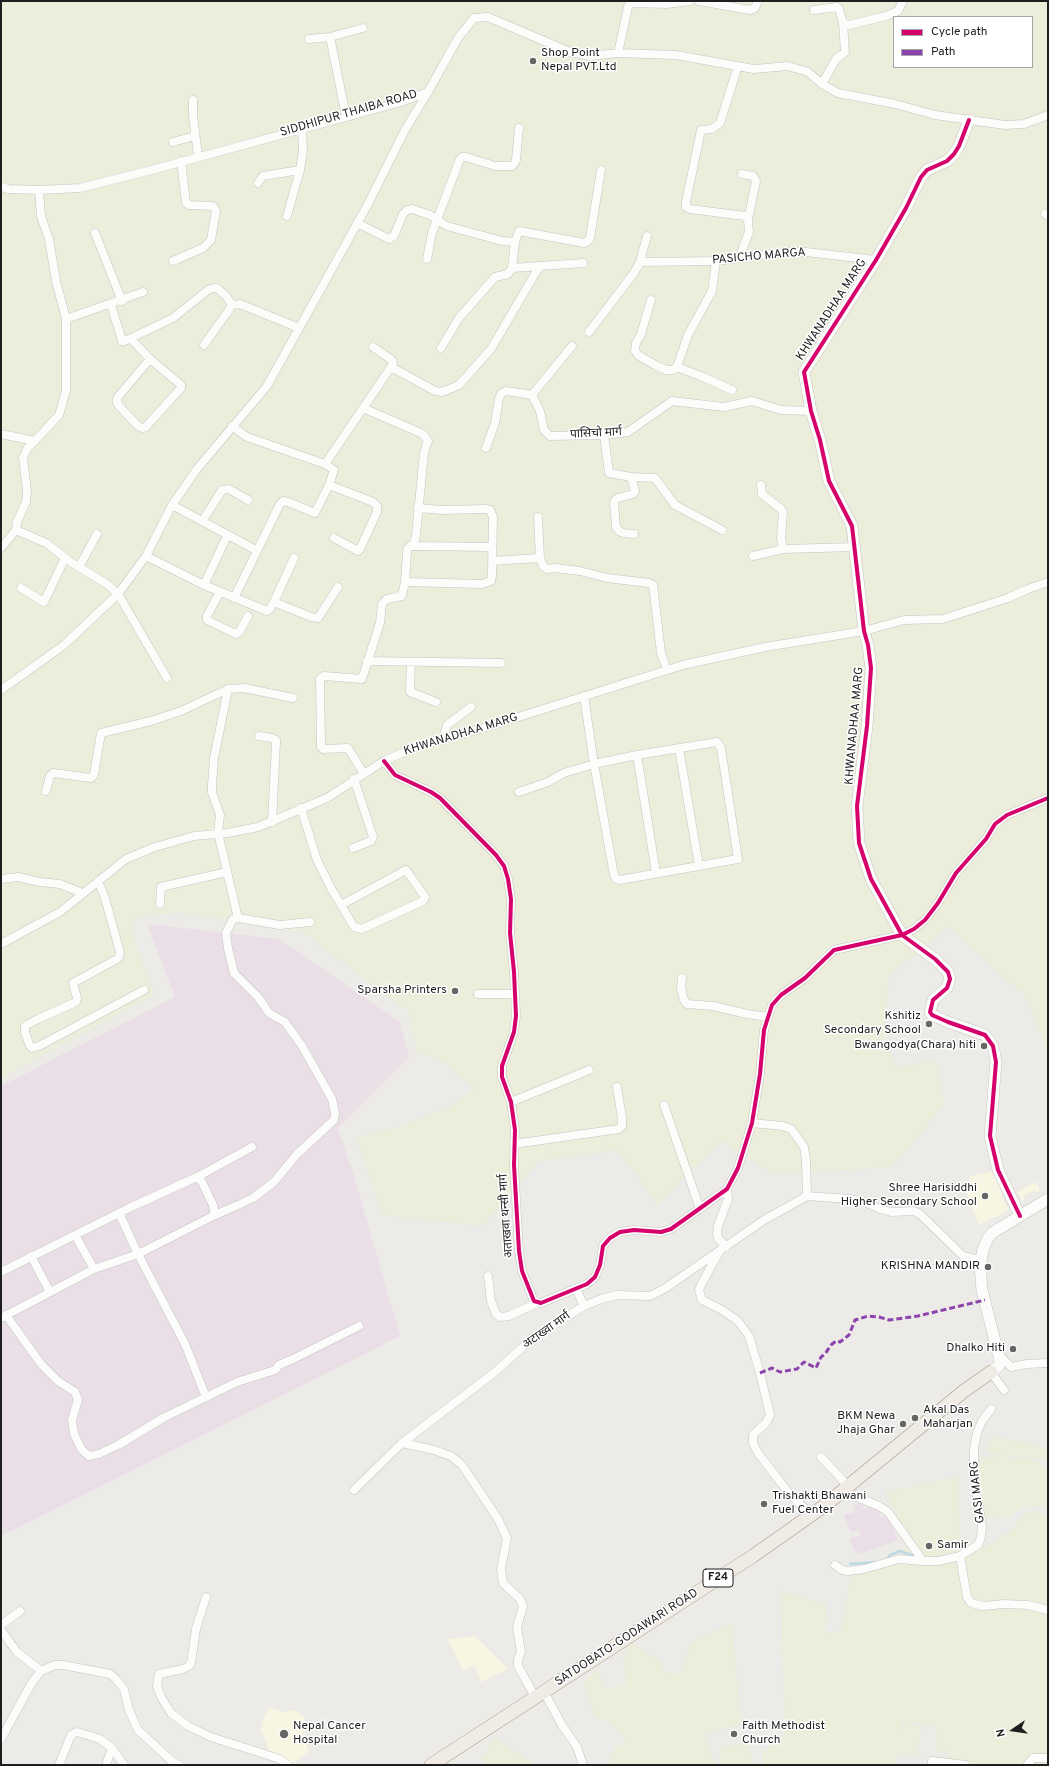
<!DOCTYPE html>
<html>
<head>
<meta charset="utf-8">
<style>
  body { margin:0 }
  #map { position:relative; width:1049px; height:1766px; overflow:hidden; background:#ecebe7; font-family:Overpass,sans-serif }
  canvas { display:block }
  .frame { position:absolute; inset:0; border:2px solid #1e1e1e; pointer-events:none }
  .legend { position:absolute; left:893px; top:16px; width:140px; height:52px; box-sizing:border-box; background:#fff; border:1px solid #a5a5a5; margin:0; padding:5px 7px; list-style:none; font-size:12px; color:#1e1e1e }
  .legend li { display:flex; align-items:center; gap:8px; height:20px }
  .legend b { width:20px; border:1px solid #a5a5a5 }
  .north { position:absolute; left:993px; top:1710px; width:40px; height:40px; -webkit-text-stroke:3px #fff; paint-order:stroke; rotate:257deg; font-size:11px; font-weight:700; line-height:16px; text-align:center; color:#1e1e1e }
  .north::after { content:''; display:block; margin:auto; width:14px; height:18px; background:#1e1e1e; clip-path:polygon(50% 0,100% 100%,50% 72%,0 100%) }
</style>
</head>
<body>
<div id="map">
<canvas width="1049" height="1766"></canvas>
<div class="frame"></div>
<ul class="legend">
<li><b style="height:5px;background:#d6006c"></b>Cycle path</li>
<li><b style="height:5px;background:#8e44ad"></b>Path</li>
</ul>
<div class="north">N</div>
</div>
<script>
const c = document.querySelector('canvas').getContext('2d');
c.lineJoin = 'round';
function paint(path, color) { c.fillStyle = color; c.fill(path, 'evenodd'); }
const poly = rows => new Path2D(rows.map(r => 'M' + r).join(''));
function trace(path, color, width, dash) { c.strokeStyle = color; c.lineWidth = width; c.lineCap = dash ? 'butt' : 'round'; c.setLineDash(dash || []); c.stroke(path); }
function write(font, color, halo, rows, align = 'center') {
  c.font = font + ' Overpass,"Noto Sans Devanagari",sans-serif'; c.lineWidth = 3; c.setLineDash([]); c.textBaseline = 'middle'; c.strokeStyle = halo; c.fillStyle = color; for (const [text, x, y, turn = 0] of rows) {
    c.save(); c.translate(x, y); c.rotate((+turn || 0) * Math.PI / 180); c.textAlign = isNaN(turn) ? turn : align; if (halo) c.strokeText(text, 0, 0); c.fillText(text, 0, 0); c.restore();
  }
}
paint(poly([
  [147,924,279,939,400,1022,409,1057,338,1128,353,1173,400,1336,1,1536,1,1086,175,997],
  [861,1503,863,1509,875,1504,881,1518,887,1515,898,1540,857,1555,849,1539,861,1535,859,1529,851,1532,844,1515,855,1512,853,1506]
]), '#eadfe6');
paint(poly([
  [995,1171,1000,1183,1003,1199,1009,1210,979,1225,966,1192,970,1176],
  [1036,1182,1040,1191,1036,1193,1035,1190,1024,1195,1025,1199,1022,1201,1017,1192],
  [475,1636,508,1669,481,1682,474,1665,463,1670,448,1639],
  [271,1707,283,1712,295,1710,304,1717,305,1738,309,1752,293,1763,269,1751,261,1729,265,1714]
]), '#f6f6e2');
paint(poly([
  [1,1,1048,1,1048,1052,1025,996,949,927,889,975,884,1040,897,1067,937,1060,944,1105,892,1167,773,1174,721,1141,657,1204,618,1150,538,1161,483,1226,382,1215,357,1137,401,1126,448,1108,474,1089,444,1062,417,1051,409,1012,303,932,180,912,135,917,132,934,154,995,1,1078],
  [894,17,1032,17,1032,67,894,67],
  [991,1437,1034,1444,1048,1450,1048,1459,1010,1456,1011,1460,1017,1458,1035,1460,1048,1468,1048,1507,1028,1505,1008,1517,1001,1516,985,1517,981,1507,975,1458,996,1457,1001,1455,987,1453],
  [958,1477,960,1538,984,1548,1009,1532,1027,1512,1048,1514,1048,1765,950,1765,950,1752,936,1751,937,1727,903,1721,900,1734,905,1722,922,1727,916,1754,909,1756,897,1754,895,1765,762,1765,762,1753,785,1735,781,1591,826,1604,825,1633,841,1631,852,1568,900,1565,907,1537,885,1492],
  [732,1624,741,1724,704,1733,716,1765,609,1765,614,1749,627,1741,608,1721,594,1718,584,1682,598,1668,606,1691,627,1684,623,1661,631,1643,658,1659,665,1673,681,1673,691,1642],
  [495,1737,535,1765,487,1765,481,1760],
  [749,1743,753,1765,721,1765,719,1747]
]), '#ecedda');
trace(poly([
  [887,1559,890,1555,900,1551,917,1557],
  [850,1564,877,1562]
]), '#bad9e0', 2.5);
const minor = poly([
  [699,1,750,10,755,8,758,1],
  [814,10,837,7,839,9,843,23],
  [330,37,346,116],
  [309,39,330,37,363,28],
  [618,53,628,7,631,3,667,4,690,1],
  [738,66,720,123,712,129,701,130,686,202,686,207,690,209,745,216,748,220,749,232,739,258],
  [822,84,836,59,845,52,843,23,849,25,886,16,898,11,903,1],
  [193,100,193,116,198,156],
  [173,142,195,136],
  [742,174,753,176,756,181,748,220],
  [258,183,263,176,300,170],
  [1,187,9,189,39,190,80,188,163,167,401,102,428,92,458,38,474,18,488,17,570,52,590,56,618,53,676,55,754,69,788,66,808,72,822,84,838,93,895,104,935,115,1005,125,1024,124,1048,115],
  [39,190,41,216,49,239,56,281,66,319,66,391,59,415,27,449,23,458,27,491,26,502,17,522,16,530,46,543,72,563,107,584,118,594,167,678],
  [1045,214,1048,216],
  [287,216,300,170,303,151,302,127],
  [357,223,389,239,394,236,403,214,407,210,412,209,430,215,447,226,502,241,515,242,512,268,583,263],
  [95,233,122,301],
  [515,242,519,231,584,243,587,242,590,238,601,170],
  [427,259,432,233,460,159,462,157,466,157,495,166,512,166,515,163,516,160,519,128],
  [173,261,203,248,211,240,216,211,213,206,189,205,186,203,181,161],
  [640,262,716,261,785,252,806,252,876,260],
  [651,300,641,334,636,343,635,350,638,355,655,365,666,370,672,370,677,367,688,335,712,291,716,261],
  [111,305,121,337,122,341,125,341,173,318,208,290,214,288,218,289,226,296,232,305,229,310,204,345],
  [232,305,240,304,299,328],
  [66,319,143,292],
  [589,332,634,273,640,262,647,236],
  [131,339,150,359,181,385,181,388,151,421,146,427,142,428,138,426,121,408,117,403,117,398,150,359],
  [441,348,459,318,495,277,508,274,512,268],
  [391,367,435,391,442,392,459,385,491,349,539,267],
  [677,367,703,377,732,390],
  [532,395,572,346],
  [363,408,423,434,428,441,424,453,416,535,414,543,408,548,407,552,405,582,402,596,387,599,382,604,380,623,362,679,324,676,320,679,321,747,323,749,348,748,364,774],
  [232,426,247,437,325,464,334,470,329,485,315,513,288,502,283,501,280,504,234,598],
  [1,434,35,441],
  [604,435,609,473,631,477,655,478,675,505,722,530],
  [486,448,495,423,499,398,502,393,506,391,532,395,540,411,544,430,550,436,604,435,628,432,672,401,724,407,752,401,781,410,811,411],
  [325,464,391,367,393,363,392,360,373,347],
  [631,477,635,491,633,494,618,498,615,500,614,503,616,527,619,531,623,533,634,534],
  [329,485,373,502,377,506,377,512,360,549,358,551,334,538],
  [761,485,762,494,781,509,783,512,781,538,783,549],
  [172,505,256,550],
  [538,517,540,558,543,566,547,569,555,568,580,571,607,578,649,583,653,585,661,653,667,670],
  [203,520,222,490,229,489,248,500],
  [412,546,492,547],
  [1,548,16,530],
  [146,556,204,585,267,611,270,609,274,602,311,617,318,618,338,587],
  [753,556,783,549,855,547],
  [492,561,540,558],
  [79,567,97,534],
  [405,582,482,584,491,581,492,576,493,517,490,510,485,509,442,510,418,508],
  [204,585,227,536],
  [21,588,44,602,65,558],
  [220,592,207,616,207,620,236,634,240,631,248,616],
  [274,602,294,558],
  [367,661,501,663],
  [411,662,410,692,436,702],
  [228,689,244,688,293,698],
  [1,690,64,645,118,594,146,556,172,505,197,469,267,386,368,204,405,130,428,92],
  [259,736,272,738,276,740,276,743,272,822],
  [443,740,447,725,471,707],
  [679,749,699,866],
  [637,755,656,873],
  [384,761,395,775,431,792,440,798,496,855,504,866,508,879,511,899,510,933,514,972,516,1016,514,1032,502,1066,502,1077,511,1102,515,1130,514,1165,519,1251,522,1271,534,1301,541,1303,587,1284,595,1277,600,1265,603,1246,610,1238,620,1232,634,1230,661,1232,671,1229,727,1189,738,1168,752,1123,760,1074,764,1030,772,1005,781,995,805,978,834,950,902,935,914,929,925,920,938,903,956,873,986,839,995,824,1007,815,1048,798],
  [46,791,50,776,53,773,91,778,94,775,101,733,151,721,181,711,228,689,214,758,212,785,212,792,220,815,218,833,238,918,233,919,226,933,228,948,234,973,258,997,269,1013,285,1022,302,1046,332,1099,335,1113,334,1120,297,1154,274,1182,253,1198,236,1206,215,1215,213,1205,199,1176],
  [519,792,548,782,564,773,594,764,637,755,717,742,721,748,738,859,620,880,616,879,614,875,594,764,584,696],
  [301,808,317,860,332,890,341,905,354,927,362,929,423,901,425,897,406,870,341,905],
  [353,848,371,841,373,837,354,779],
  [1,879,18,877,40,882,60,884,82,893],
  [98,881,105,898,120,952,119,957,117,959,73,983,77,998,76,1002,38,1019,25,1026,25,1032,30,1046,32,1048,41,1045,144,990],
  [160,904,161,887,227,872],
  [238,918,280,925,310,922],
  [1,944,60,912,126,859,155,847,194,836,228,833,258,827,327,798,384,761,418,746,490,726,683,665,765,647,864,631,904,620,943,619,1008,598,1028,589,1048,582],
  [682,978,681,988,684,1000,687,1004,713,1006,747,1014,768,1017],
  [478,994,514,994],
  [511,1102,589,1070],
  [664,1105,700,1209],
  [752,1123,783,1126,791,1129,797,1137,804,1147,806,1160,807,1196],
  [514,1144,619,1129,622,1126,622,1118,617,1087],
  [119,1213,138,1254,215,1215],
  [75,1235,94,1269],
  [726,1247,718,1238,717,1234,718,1226,728,1199,727,1189],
  [719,1252,702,1283,699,1290,702,1300,722,1310,738,1321,749,1336,760,1373,770,1415,766,1423,753,1435,753,1443,758,1453,788,1492,810,1514],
  [31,1256,50,1292],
  [1,1272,129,1208,199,1176,252,1147],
  [488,1276,491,1301,496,1314,500,1317,509,1316,537,1303],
  [576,1289,584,1306],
  [6,1315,41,1364,58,1381,75,1392,78,1400,72,1420,74,1434,82,1450,89,1456,99,1454,120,1444,163,1418,237,1382,275,1370,279,1365,293,1359,359,1326],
  [3,1317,94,1269,138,1254,185,1344,206,1397],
  [999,1355,1011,1367,1027,1364,1048,1363],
  [991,1372,1004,1390],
  [991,1409,982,1421,977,1433,974,1449,974,1476,982,1527,981,1537,978,1545,960,1556,967,1597,971,1603,983,1606,1004,1604,1028,1605,1048,1610],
  [402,1443,434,1450,451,1456,462,1465,498,1519,507,1538,501,1569,503,1583,520,1599,523,1606,517,1627,521,1652,518,1659,518,1666,535,1697],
  [821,1457,848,1486],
  [354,1490,402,1443,495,1372,534,1337,584,1306,601,1299,617,1295,650,1296,664,1289,764,1220,807,1196,849,1199,865,1202,880,1209,891,1212,914,1211,920,1214,963,1256,980,1260],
  [923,1561,939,1561,960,1556],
  [835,1565,842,1570,848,1571,864,1569,899,1559,923,1561,888,1512,879,1506,852,1495,843,1490],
  [206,1597,196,1629,191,1663,189,1666,183,1669,159,1674,157,1686,161,1697,171,1713,188,1726,211,1737,280,1759,288,1765],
  [1,1625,20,1611],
  [1,1630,17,1652,41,1671],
  [544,1692,562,1725,577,1747,583,1765],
  [1,1739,31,1684,41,1671,55,1665,63,1665,110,1674,115,1678,124,1689,129,1710,138,1730,175,1764,179,1765],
  [59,1765,71,1735,77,1732,100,1739,112,1748,124,1765],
  [106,1765,112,1748],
  [932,1765,932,1761,966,1765],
  [1027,1765,1033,1758,1048,1758]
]);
const tertiary = poly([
  [969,120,959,146,954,154,947,161,927,170,921,177,906,208,876,260,804,372,811,411,820,440,829,481,852,526,864,631,868,645,871,668,867,726,857,806,859,843,871,879,902,935,935,959,948,972,950,979,947,988,933,1000,930,1012,932,1015,948,1022,985,1035,993,1046,996,1062,990,1136,998,1170,1020,1216],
  [991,1372,999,1366,1000,1361,982,1290,980,1265,983,1250,988,1238,992,1233,1048,1199]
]);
const primary = poly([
  [431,1765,753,1556,824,1506,964,1391,991,1372]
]);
trace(minor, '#c5c4c3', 9);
trace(tertiary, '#c5c4c3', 12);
trace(primary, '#a39883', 14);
trace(minor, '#fcfcfb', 8);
trace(tertiary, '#fcfcfb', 11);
trace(primary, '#f0ebe4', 13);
trace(poly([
  [760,1373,772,1368,780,1372,797,1369,804,1362,816,1368,821,1357,825,1354,831,1345,836,1341,840,1342,849,1335,855,1320,868,1316,879,1317,889,1320,918,1316,985,1300]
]), '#8e44ad', 3, [6, 3]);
trace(poly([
  [969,120,959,146,954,154,947,161,927,170,921,177,906,208,876,260,804,372,811,411,820,440,829,481,852,526,864,631,868,645,871,668,867,726,857,806,859,843,871,879,902,935,935,959,948,972,950,979,947,988,933,1000,930,1012,932,1015,948,1022,985,1035,993,1046,996,1062,990,1136,998,1170,1020,1216],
  [384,761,395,775,431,792,440,798,496,855,504,866,508,879,511,899,510,933,514,972,516,1016,514,1032,502,1066,502,1077,511,1102,515,1130,514,1165,519,1251,522,1271,534,1301,541,1303,587,1284,595,1277,600,1265,603,1246,610,1238,620,1232,634,1230,661,1232,671,1229,727,1189,738,1168,752,1123,760,1074,764,1030,772,1005,781,995,805,978,834,950,902,935,914,929,925,920,938,903,956,873,986,839,995,824,1007,815,1048,798]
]), '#d6006c', 4);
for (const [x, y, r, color] of [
  [533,61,4,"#666664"],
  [455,991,4,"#666664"],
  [929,1024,4,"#666664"],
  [984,1046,4,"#666664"],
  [985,1196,4,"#666664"],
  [988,1267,4,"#666664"],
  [1013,1349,4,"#666664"],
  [915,1418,4,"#666664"],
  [903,1424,4,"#666664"],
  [764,1504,4,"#666664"],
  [929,1546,4,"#666664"],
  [284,1734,5,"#666664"],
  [734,1734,4,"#666664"]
]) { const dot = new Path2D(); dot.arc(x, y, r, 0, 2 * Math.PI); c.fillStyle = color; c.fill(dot); trace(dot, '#fff', 1.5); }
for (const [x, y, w] of [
  [718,1578,30]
]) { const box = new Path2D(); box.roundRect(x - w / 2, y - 9, w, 18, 3); c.fillStyle = '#fff'; c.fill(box); trace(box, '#1e1e1e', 1); }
write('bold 11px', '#1e1e1e', null, [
  ["F24",718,1578]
]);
write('12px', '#1e1e1e', '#fff', [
  ["Shop Point",541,54,"left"],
  ["Nepal PVT.Ltd",541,68,"left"],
  ["Sparsha Printers",447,991],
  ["Kshitiz",921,1017],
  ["Secondary School",921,1031],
  ["Bwangodya(Chara) hiti",976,1046],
  ["Shree Harisiddhi",977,1189],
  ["Higher Secondary School",977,1203],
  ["KRISHNA MANDIR",980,1267],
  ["Dhalko Hiti",1005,1349],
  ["Akal Das",923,1411,"left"],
  ["Maharjan",923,1425,"left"],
  ["BKM Newa",895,1417],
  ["Jhaja Ghar",895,1431],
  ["Trishakti Bhawani",772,1497,"left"],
  ["Fuel Center",772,1511,"left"],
  ["Samir",937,1546,"left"],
  ["Nepal Cancer",293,1727,"left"],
  ["Hospital",293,1741,"left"],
  ["Faith Methodist",742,1727,"left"],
  ["Church",742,1741,"left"]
], 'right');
write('12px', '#1e1e1e', '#fff', [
  ["SIDDHIPUR THAIBA ROAD",349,114,-16],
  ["PASICHO MARGA",759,257,-5],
  ["KHWANADHAA MARG",832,310,-57],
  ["पासिचो मार्ग",596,434,-3],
  ["KHWANADHAA MARG",855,726,-85],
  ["KHWANADHAA MARG",461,735,-17],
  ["अताखवा थन्सी मार्ग",507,1216,-94],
  ["अटाख्वा मार्ग",547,1331,-35],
  ["GASI MARG",978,1492,-96],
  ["SATDOBATO-GODAWARI ROAD",627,1638,-33]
]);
</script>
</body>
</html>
